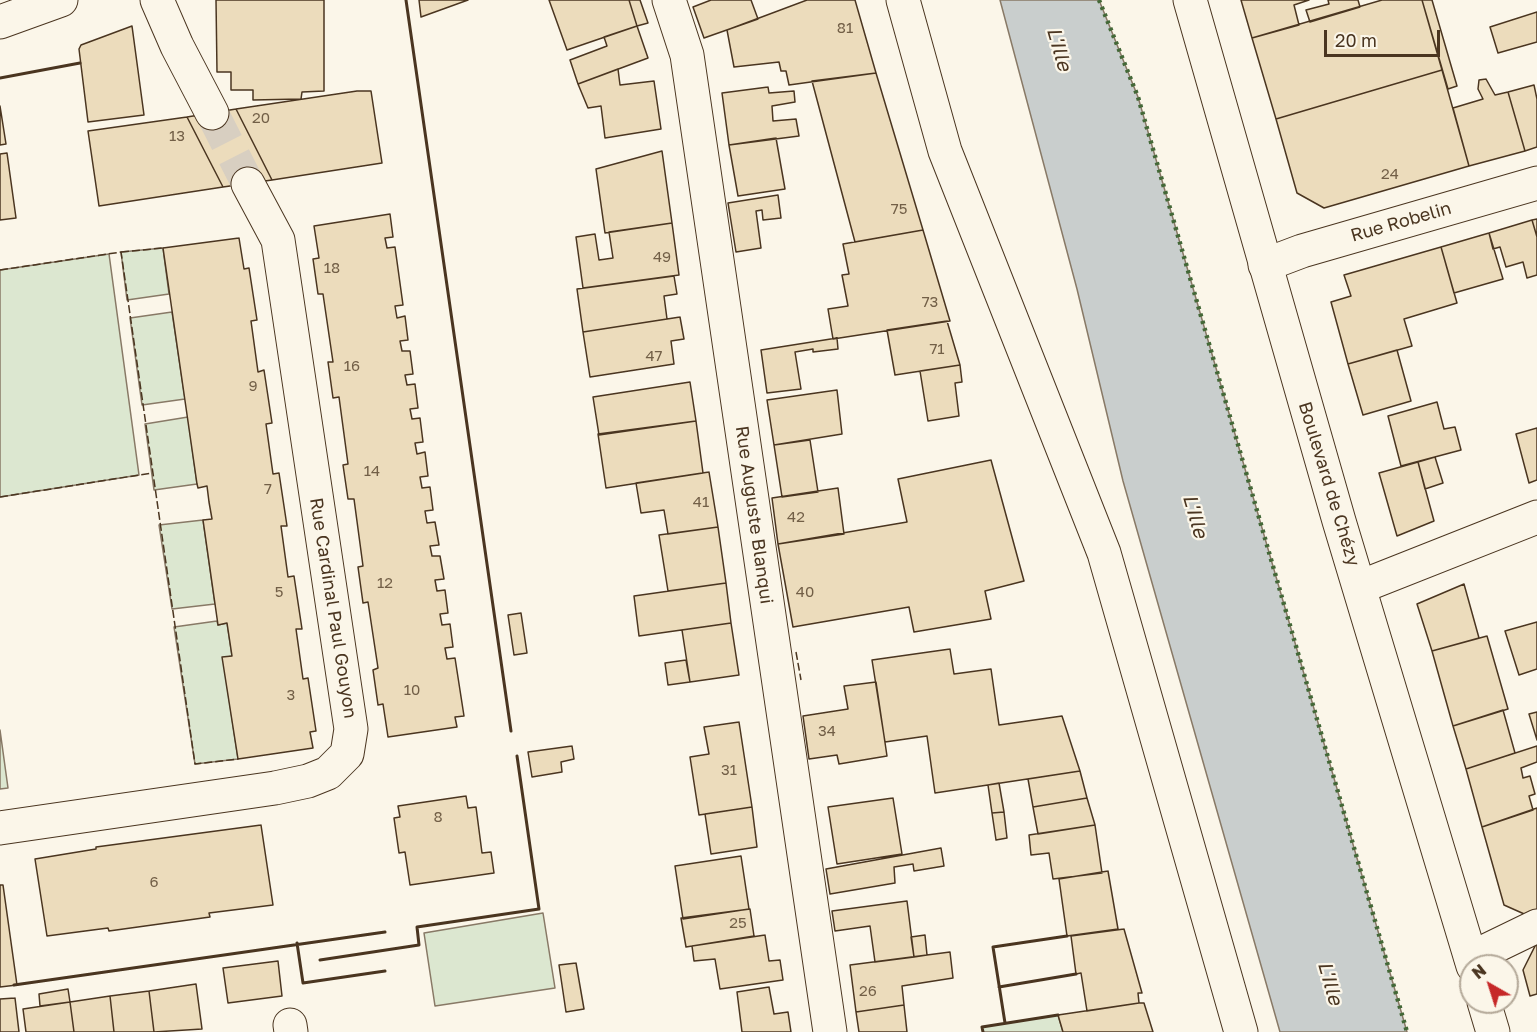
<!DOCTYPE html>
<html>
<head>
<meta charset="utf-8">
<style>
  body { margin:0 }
  #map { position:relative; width:1537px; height:1032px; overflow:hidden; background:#fbf6e9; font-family:"Golos Text",sans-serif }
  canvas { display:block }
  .north { position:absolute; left:1459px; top:954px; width:60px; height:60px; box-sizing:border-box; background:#fbf6e9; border:2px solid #b4a999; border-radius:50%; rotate:321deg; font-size:16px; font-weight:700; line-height:24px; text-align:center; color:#4a3520 }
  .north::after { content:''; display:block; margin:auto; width:21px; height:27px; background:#c62828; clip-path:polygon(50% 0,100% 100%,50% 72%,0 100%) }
  .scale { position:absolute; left:1324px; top:30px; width:116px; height:27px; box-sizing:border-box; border:3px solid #4a3520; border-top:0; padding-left:8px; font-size:18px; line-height:21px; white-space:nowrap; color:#4a3520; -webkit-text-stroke:4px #fbf6e9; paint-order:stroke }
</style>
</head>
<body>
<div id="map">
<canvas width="1537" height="1032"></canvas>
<div class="north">N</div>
<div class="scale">20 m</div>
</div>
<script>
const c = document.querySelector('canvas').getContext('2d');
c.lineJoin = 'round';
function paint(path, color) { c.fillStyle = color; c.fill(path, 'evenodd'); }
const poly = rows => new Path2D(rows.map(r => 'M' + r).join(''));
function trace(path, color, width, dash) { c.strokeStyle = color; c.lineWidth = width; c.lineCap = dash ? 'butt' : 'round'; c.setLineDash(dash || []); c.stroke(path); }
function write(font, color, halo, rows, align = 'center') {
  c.font = font + ' "Golos Text",sans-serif'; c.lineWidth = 4.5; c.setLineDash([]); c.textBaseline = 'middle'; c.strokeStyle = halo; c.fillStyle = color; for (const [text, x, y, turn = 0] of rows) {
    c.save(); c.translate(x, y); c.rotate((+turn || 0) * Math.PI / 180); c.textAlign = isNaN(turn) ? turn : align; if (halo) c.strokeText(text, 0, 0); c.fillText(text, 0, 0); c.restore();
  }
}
const green = poly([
  [163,248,169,294,127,300,121,252,163,248],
  [109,254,139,475,0,497,0,270,109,254],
  [172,312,185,399,142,405,130,318,172,312],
  [188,417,197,484,154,490,145,424,188,417],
  [203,520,215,604,172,609,159,525,203,520],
  [217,621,218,625,227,623,232,656,223,658,238,759,195,764,174,627,217,621],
  [0,730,8,788,0,789,0,730],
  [543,913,555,988,435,1006,424,933,543,913],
  [1058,1015,1063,1032,983,1032,982,1027,1058,1015]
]);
paint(green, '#dce7d0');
trace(green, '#887966', 1.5);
const water = poly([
  [1000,0,1099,0,1138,97,1407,1032,1280,1032,1123,481,1077,289,1000,0]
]);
paint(water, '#c9cecd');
trace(water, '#887966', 1.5);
const building = poly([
  [216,0,324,0,324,91,302,92,301,99,253,100,253,90,231,90,231,72,217,72,216,0],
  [419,0,468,0,421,17,419,0],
  [549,0,629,0,637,26,567,50,549,0],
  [629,0,640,0,648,23,637,26,629,0],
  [711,0,751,0,758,19,704,38,693,7,711,0],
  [807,0,855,0,876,73,789,85,786,71,781,71,779,62,734,67,727,30,807,0],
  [1241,0,1309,0,1294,5,1299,25,1252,38,1241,0],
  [1328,0,1358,0,1360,7,1310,22,1306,10,1329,4,1328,0],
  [1382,0,1422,0,1442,70,1276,119,1252,38,1382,0],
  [1422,0,1432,0,1457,86,1448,89,1422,0],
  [1537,12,1537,42,1498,53,1490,27,1537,12],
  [132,26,144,115,88,122,79,49,81,45,132,26],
  [637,26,648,58,578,84,570,60,607,46,604,37,637,26],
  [618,69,620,85,654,81,661,129,605,138,601,106,588,108,578,84,618,69],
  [1442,70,1469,166,1324,208,1297,193,1276,119,1442,70],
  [876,73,923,230,855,242,812,81,876,73],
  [1486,79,1495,95,1508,92,1525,151,1469,166,1453,108,1483,99,1478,89,1479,80,1486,79],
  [1534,85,1537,99,1537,147,1525,151,1508,92,1534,85],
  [768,87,769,93,794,91,795,102,772,106,773,121,796,119,799,136,729,145,722,93,768,87],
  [357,91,371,91,382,163,272,180,236,109,357,91],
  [0,106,6,144,0,145,0,106],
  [236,109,272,180,223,187,187,117,236,109],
  [187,117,223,187,99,206,88,131,187,117],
  [776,138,785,189,738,196,729,145,776,138],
  [662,151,672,223,605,233,596,169,662,151],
  [7,153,16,218,0,220,0,154,7,153],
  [778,195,781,218,763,220,762,210,756,211,761,248,736,252,728,203,778,195],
  [390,214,393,237,385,238,387,248,395,247,403,305,395,306,397,318,405,316,408,340,400,341,402,351,410,351,413,374,405,375,407,385,415,384,418,408,410,409,412,419,420,418,423,442,415,443,417,454,425,452,428,476,420,477,422,488,430,487,433,510,425,511,427,523,435,522,439,545,430,546,432,556,440,556,444,579,435,580,437,591,445,590,448,613,440,614,442,625,450,624,453,647,445,648,447,659,455,658,464,716,455,717,457,727,388,737,383,704,378,705,373,670,378,668,368,602,363,603,358,567,363,566,354,499,348,499,343,465,348,464,339,397,333,398,328,362,333,362,323,294,318,294,313,259,319,258,314,226,390,214],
  [1537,219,1537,237,1532,220,1537,219],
  [1532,220,1537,237,1537,275,1527,278,1523,262,1506,267,1500,247,1493,249,1489,233,1532,220],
  [672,223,679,275,583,288,576,237,595,234,599,260,613,258,609,232,672,223],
  [923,230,950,321,833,339,828,309,848,306,842,275,849,274,843,244,923,230],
  [1489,233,1503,279,1454,293,1441,247,1489,233],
  [239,238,244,269,249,268,257,320,251,321,258,372,264,370,272,423,266,424,273,474,279,473,287,526,281,526,288,577,294,576,302,629,296,629,303,679,308,678,316,731,310,732,313,748,238,759,222,657,232,656,227,623,218,625,203,520,212,519,209,502,207,486,198,488,197,484,163,248,239,238],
  [1441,247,1457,303,1404,319,1412,346,1348,364,1331,302,1351,296,1344,275,1441,247],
  [674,276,677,294,664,296,667,319,583,332,577,289,674,276],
  [680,317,684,339,671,341,674,364,590,377,583,332,680,317],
  [947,321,960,365,895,375,887,330,947,321],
  [837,338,838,349,813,352,813,349,795,352,801,389,767,393,761,350,837,338],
  [1397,350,1411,401,1363,415,1348,364,1397,350],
  [960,365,962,382,955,383,959,416,928,421,920,371,960,365],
  [690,382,696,421,599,435,593,397,690,382],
  [837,390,842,434,774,445,767,400,837,390],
  [1437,402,1444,429,1455,427,1461,450,1401,466,1388,416,1437,402],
  [696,421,703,473,606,488,598,434,696,421],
  [1537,428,1537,480,1529,483,1516,434,1537,428],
  [810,440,818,492,782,497,774,445,810,440],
  [1435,457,1443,483,1425,489,1418,462,1435,457],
  [991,460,1024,581,985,591,991,619,914,632,909,607,793,627,778,544,907,522,898,479,991,460],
  [1418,462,1434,521,1397,536,1379,473,1418,462],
  [709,472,718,527,668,534,664,510,641,513,636,483,709,472],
  [838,488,844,534,778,544,772,498,838,488],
  [718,527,726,583,668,591,659,535,718,527],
  [726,583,731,623,639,636,634,596,726,583],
  [1464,584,1479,638,1432,651,1417,604,1464,584],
  [521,613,527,653,514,655,508,615,521,613],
  [1537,622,1537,669,1519,675,1505,631,1537,622],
  [731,623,739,675,690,682,682,630,731,623],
  [1487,636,1508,709,1453,726,1432,651,1487,636],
  [950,649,954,674,991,669,999,725,1062,716,1080,771,935,793,927,736,885,742,872,660,950,649],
  [686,660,690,682,668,685,665,663,686,660],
  [876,682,887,756,839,764,837,755,809,759,803,716,848,709,844,686,876,682],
  [1503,710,1515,753,1466,769,1453,726,1503,710],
  [1537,712,1537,740,1529,714,1537,712],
  [739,722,752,807,699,815,690,757,709,754,704,727,739,722],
  [572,746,574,759,561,762,562,772,532,777,528,752,572,746],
  [1537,746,1537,762,1521,768,1523,778,1530,776,1535,794,1529,796,1533,810,1482,827,1466,769,1537,746],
  [1080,771,1087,798,1033,807,1028,779,1080,771],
  [999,783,1004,812,992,813,988,785,999,783],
  [466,796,468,808,476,807,482,853,491,852,494,873,410,885,405,852,399,853,394,818,400,817,398,806,466,796],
  [893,798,902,854,837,864,828,807,893,798],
  [1087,798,1095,825,1038,834,1033,807,1087,798],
  [752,807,757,847,711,854,705,814,752,807],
  [1537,808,1537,914,1531,917,1504,905,1482,827,1537,808],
  [1004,812,1007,838,996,840,992,813,1004,812],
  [261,825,273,905,209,913,210,917,109,931,108,928,47,936,35,859,96,849,96,847,261,825],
  [1095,825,1102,873,1053,879,1049,853,1031,855,1029,835,1095,825],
  [941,848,944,866,914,871,913,864,894,867,895,883,830,894,826,869,941,848],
  [741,856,749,909,683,919,675,866,741,856],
  [1108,871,1118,929,1067,936,1059,879,1108,871],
  [0,885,3,885,17,985,0,987,0,885],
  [907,901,914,957,875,962,870,926,835,931,832,911,907,901],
  [750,909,754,936,686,947,681,918,750,909],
  [1124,929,1142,993,1138,993,1139,1003,1087,1011,1081,973,1076,974,1071,936,1124,929],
  [765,935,769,961,780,960,783,980,720,989,715,959,694,961,692,946,765,935],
  [925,935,927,955,914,957,911,937,925,935],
  [1537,942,1537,994,1530,996,1523,970,1537,942],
  [950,952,953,978,902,986,904,1005,856,1012,850,965,950,952],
  [278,961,282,996,228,1003,223,968,278,961],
  [576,963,584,1009,566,1012,559,965,576,963],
  [196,984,202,1029,154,1032,149,991,196,984],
  [769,987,774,1014,788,1012,791,1032,742,1032,737,992,769,987],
  [68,989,70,1002,40,1006,39,994,68,989],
  [149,991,154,1032,114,1032,110,996,149,991],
  [110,996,114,1032,74,1032,70,1002,110,996],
  [15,998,19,1032,0,1032,0,999,15,998],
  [70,1002,74,1032,26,1032,23,1009,70,1002],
  [1139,1003,1144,1003,1153,1032,1063,1032,1058,1015,1139,1003],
  [904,1005,907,1032,859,1032,856,1012,904,1005]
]);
paint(building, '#ecdcbc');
trace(building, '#4a3520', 1.5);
trace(poly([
  [212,113,248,184]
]), '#d8cfc1', 33, [33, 16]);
const minor = poly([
  [157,0,177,46,212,113],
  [669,0,687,55,830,1032],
  [1265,265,1302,251,1537,183],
  [1360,587,1537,517],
  [0,828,275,788,308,781,328,773,347,754,351,729,278,240,248,184],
  [1471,958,1537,926],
  [290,1025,291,1032]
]);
const tertiary = poly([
  [0,22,61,0]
]);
const primary = poly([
  [903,0,945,151,1104,553,1241,1032],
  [1190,0,1339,521,1473,966],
  [1484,1002,1493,1032]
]);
trace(minor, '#4a3520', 35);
trace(tertiary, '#4a3520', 35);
trace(primary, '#4a3520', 35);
trace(minor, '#fbf6e9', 33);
trace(tertiary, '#fbf6e9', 33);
trace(primary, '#fbf6e9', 33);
trace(poly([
  [1099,0,1138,97,1407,1032]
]), '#436837', 4.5, [3, 4.5]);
trace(poly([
  [121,252,163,248],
  [0,270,121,252,195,764,238,759],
  [0,497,152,473],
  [796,652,801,680]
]), '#4a3520', 1.5, [8, 3]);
trace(poly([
  [406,0,511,731],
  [0,78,80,63],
  [297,943,303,983,385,971],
  [320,960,419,945,417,927,539,909,517,756],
  [14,985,385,932],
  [999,987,1076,974],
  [1005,1023,993,947,1067,936],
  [983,1032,982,1027,1058,1015]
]), '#4a3520', 3);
write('15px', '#725f47', null, [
  ["81",845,28],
  ["20",261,118],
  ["13",177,136],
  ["24",1390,174],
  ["75",899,209],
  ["49",662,257],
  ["18",332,268],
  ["73",930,302],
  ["71",937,349],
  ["47",654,356],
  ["16",352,366],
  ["9",253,386],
  ["14",372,471],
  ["7",268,489],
  ["41",701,502],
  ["42",796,517],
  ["12",385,583],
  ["5",279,592],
  ["40",805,592],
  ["10",412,690],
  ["3",291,695],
  ["34",827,731],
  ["31",729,770],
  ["8",438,817],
  ["6",154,882],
  ["25",738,923],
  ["26",868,991]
]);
write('18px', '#4a3520', '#fbf6e9', [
  ["Rue Robelin",1401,222,-16],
  ["Boulevard de Chézy",1329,484,73],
  ["Rue Auguste Blanqui",754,515,82],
  ["Rue Cardinal Paul Gouyon",333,608,81]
]);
write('italic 20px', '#4a3520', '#fbf6e9', [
  ["L'Ille",1059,49,74],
  ["L'Ille",1195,516,74],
  ["L'Ille",1330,983,74]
]);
</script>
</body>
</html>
